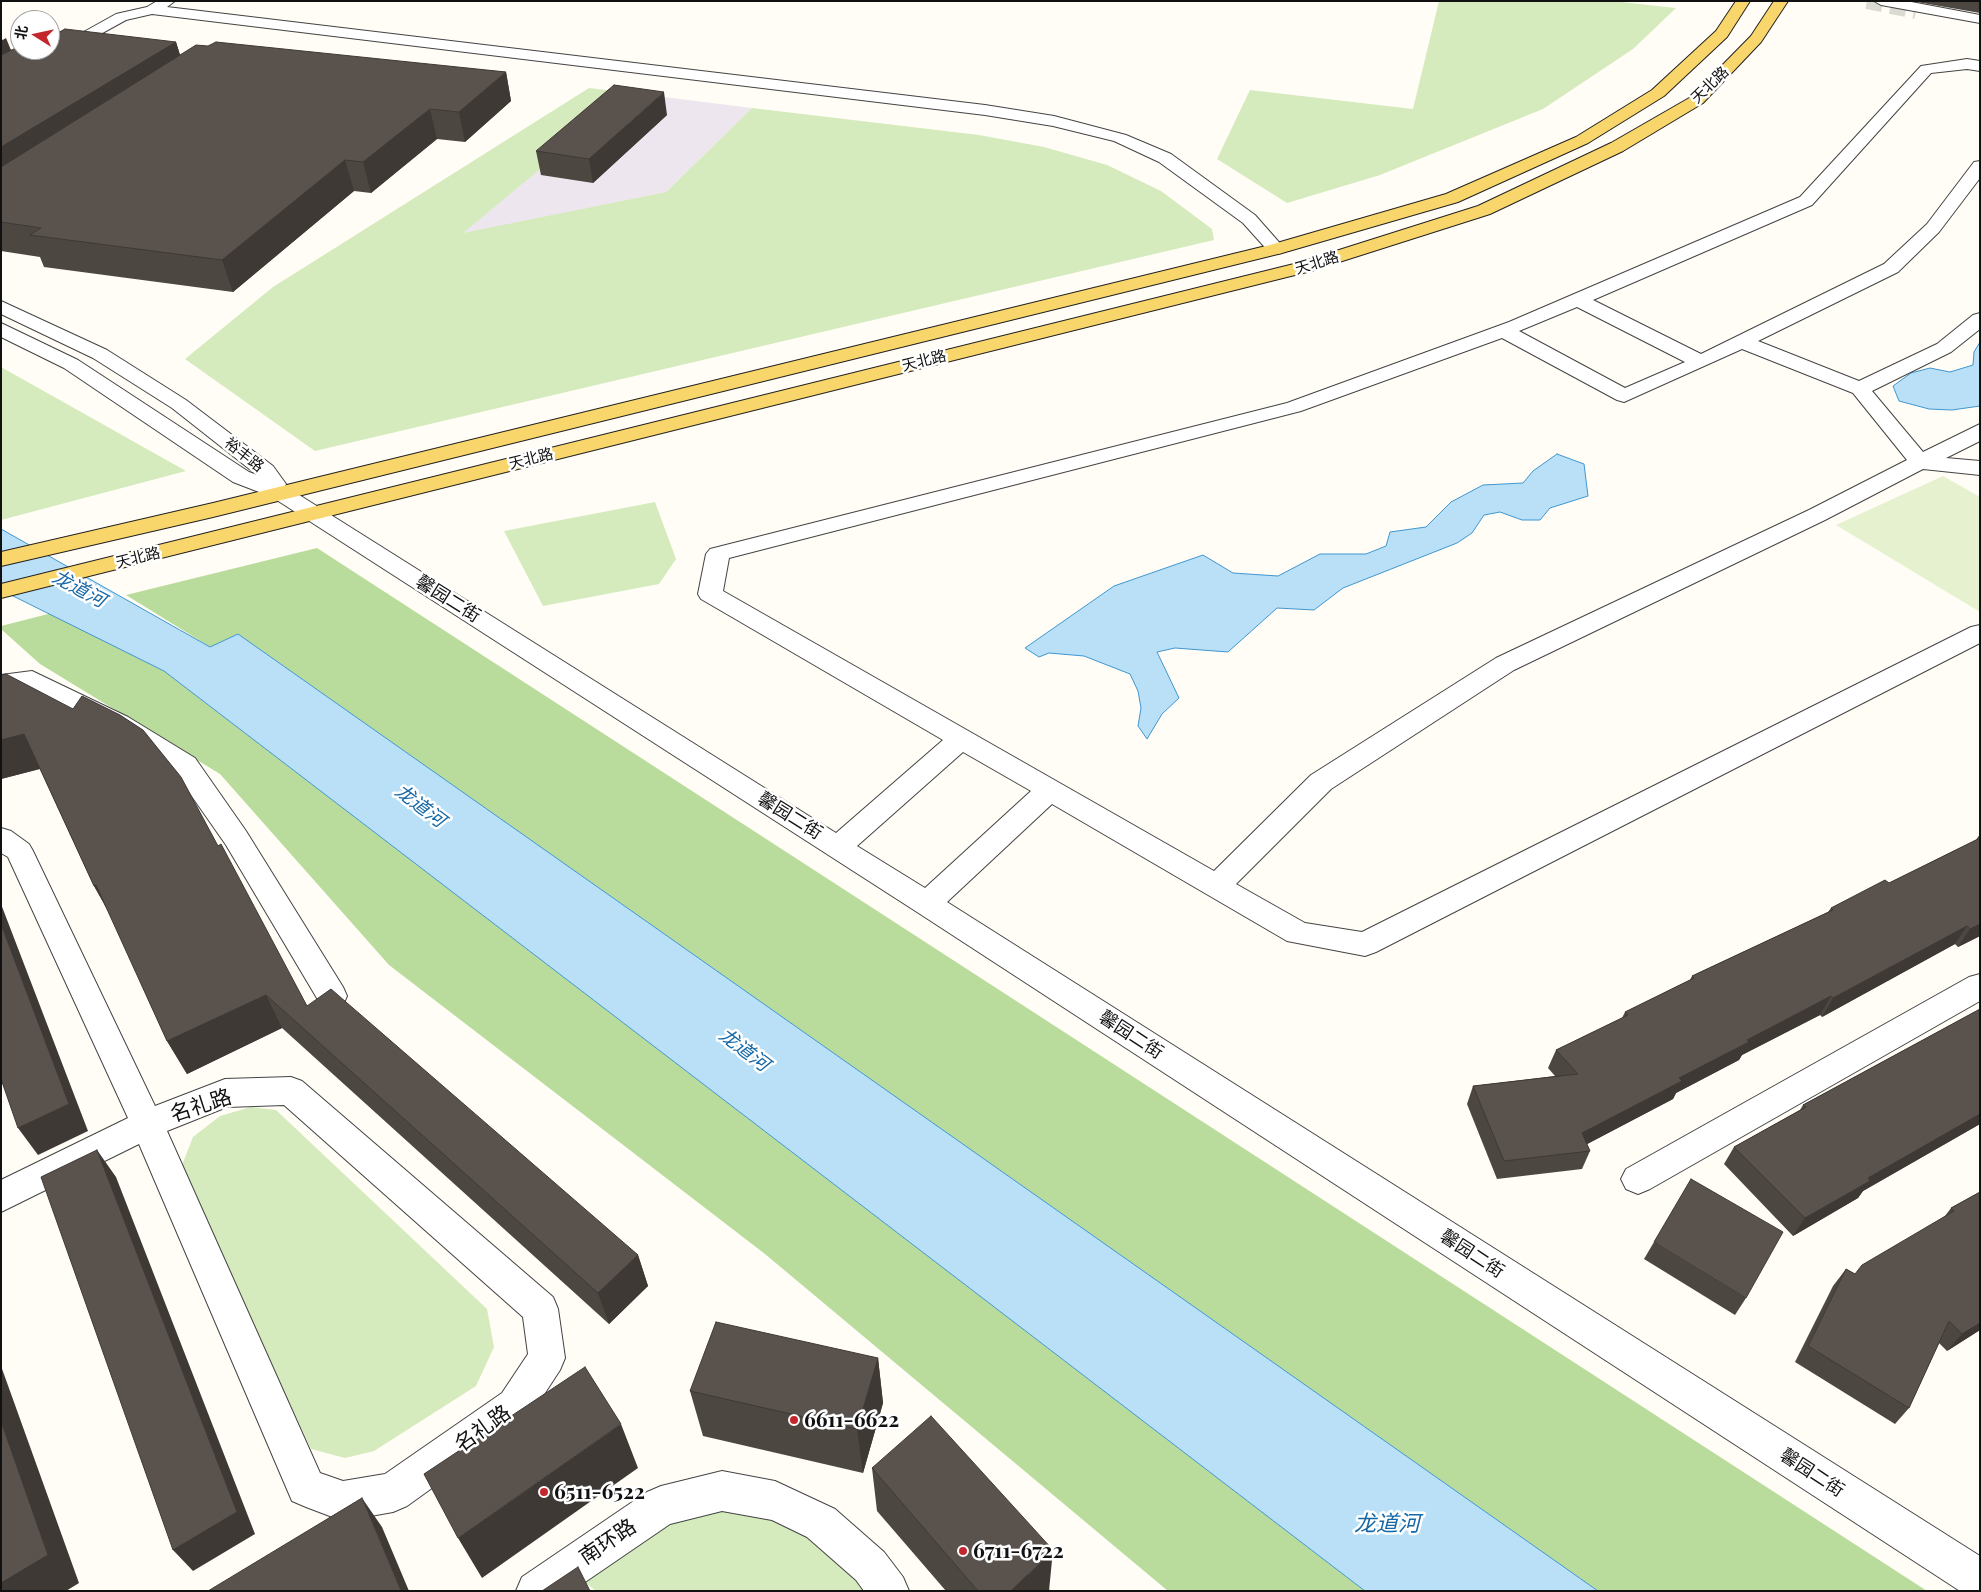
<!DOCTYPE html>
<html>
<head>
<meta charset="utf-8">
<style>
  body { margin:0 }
  #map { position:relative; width:1981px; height:1592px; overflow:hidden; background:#fffdf5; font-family:"Playfair Display","Noto Sans SC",serif }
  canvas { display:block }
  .frame { position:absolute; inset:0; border:2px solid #111; pointer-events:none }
  .north { position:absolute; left:10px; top:10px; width:50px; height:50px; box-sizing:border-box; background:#fff; border:1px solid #a0a0a0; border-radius:50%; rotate:280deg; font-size:14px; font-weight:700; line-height:20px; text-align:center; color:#111 }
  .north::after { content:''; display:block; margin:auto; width:18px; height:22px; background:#c4262e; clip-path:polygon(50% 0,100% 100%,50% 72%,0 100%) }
</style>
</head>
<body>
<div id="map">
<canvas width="1981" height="1592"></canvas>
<div class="frame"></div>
<div class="north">北</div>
</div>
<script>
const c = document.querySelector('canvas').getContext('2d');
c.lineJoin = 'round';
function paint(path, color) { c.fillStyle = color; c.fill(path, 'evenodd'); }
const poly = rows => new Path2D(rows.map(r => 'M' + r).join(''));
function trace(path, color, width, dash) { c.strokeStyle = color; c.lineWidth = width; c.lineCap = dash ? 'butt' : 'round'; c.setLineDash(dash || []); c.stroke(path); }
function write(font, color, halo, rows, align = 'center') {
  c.font = font + ' "Playfair Display","Noto Sans SC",serif'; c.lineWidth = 5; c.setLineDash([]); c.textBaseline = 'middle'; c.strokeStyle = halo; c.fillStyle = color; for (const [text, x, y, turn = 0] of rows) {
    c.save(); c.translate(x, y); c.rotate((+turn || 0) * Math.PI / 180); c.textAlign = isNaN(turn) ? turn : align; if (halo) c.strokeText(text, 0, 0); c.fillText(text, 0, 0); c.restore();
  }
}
paint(poly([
  [632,93,752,108,666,192,461,234]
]), '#eee6ef');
paint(poly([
  [1439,1,1612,1,1676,8,1633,49,1543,109,1380,175,1287,203,1217,159,1250,90,1413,109],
  [589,88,632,93,463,233,666,192,752,108,979,135,1044,147,1107,165,1161,191,1212,229,1214,240,315,451,185,359,273,287],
  [1,367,186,471,1,520],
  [655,502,676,559,659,584,543,606,504,531],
  [251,1107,276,1110,487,1309,494,1347,476,1386,374,1451,345,1458,311,1449,180,1170,193,1137,220,1116],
  [775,1501,889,1591,596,1591,568,1569,661,1506]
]), '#d5ebbd');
paint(poly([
  [317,548,1927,1591,1598,1591,238,634,210,647,126,595],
  [52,613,164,671,1365,1591,1168,1591,765,1254,389,965,220,774,40,664,1,629,1,626]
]), '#b9dc9c');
paint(poly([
  [1943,476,1980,497,1980,612,1836,525]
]), '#e6f2cf');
const water = poly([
  [1980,342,1980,406,1952,410,1929,409,1899,401,1893,386,1911,373,1930,368,1950,372,1973,365,1974,352,1980,342],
  [1557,454,1584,464,1588,496,1550,508,1540,520,1522,520,1500,512,1484,515,1472,533,1457,543,1343,588,1314,610,1277,608,1228,652,1175,648,1157,652,1179,698,1162,714,1147,739,1138,726,1141,708,1138,691,1130,674,1084,656,1049,653,1039,657,1025,648,1114,586,1203,555,1233,573,1278,576,1320,554,1366,554,1386,546,1390,532,1426,527,1451,502,1483,485,1523,483,1533,471,1557,454],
  [1,529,210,647,238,634,1598,1591,1365,1591,164,671,1,590,1,529]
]);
paint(water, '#b9e0f7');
trace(water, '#3f96cf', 1);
trace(poly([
  [1867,1,1916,11]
]), '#dbdad3', 16, [16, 8]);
const minor = poly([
  [157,1,175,1,167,7,985,105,1054,116,1126,135,1171,154,1255,215,1285,249,1282,253,1276,254,1270,253,1243,223,1159,162,1114,141,1053,126,985,115,152,14,126,20,1,89,1,78,116,14,147,7,157,1],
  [1874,1,1906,1,1980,15,1980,23,1881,5,1874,1],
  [1967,59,1980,61,1980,71,1967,69,1931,73,1812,205,1593,300,1701,354,1884,264,1927,224,1974,162,1980,161,1980,178,1939,232,1898,272,1758,341,1859,381,1937,344,1973,315,1980,313,1980,329,1951,352,1872,391,1923,452,1980,424,1980,441,1946,458,1980,461,1980,475,1923,469,1825,520,1514,670,1331,789,1236,884,1305,923,1362,932,1971,627,1980,625,1980,643,1376,952,1365,956,1287,941,1052,804,947,902,1980,1556,1980,1591,1960,1591,917,912,272,497,233,482,64,368,1,337,1,323,78,360,249,472,257,475,172,408,93,358,1,314,1,301,107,350,186,400,273,466,286,484,285,486,836,833,943,740,701,599,698,594,706,554,710,549,1287,403,1509,322,1800,197,1921,66,1967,59],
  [1577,307,1685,362,1625,388,1519,331,1577,307],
  [1502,338,1617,400,1624,402,1742,349,1853,393,1907,460,1809,510,1496,658,1311,775,1214,871,723,591,729,558,1301,411,1502,338],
  [963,752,1031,791,925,888,857,846,963,752],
  [32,671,128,717,195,758,246,831,343,987,347,996,343,1005,332,1008,321,1005,226,845,175,772,110,729,29,688,1,691,1,675,32,671],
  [1,828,11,831,29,844,33,851,155,1106,225,1079,291,1077,302,1081,553,1297,558,1309,565,1358,560,1370,528,1419,407,1506,393,1512,343,1521,306,1507,292,1501,139,1144,1,1212,1,1180,128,1118,8,857,1,853,1,828],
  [284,1105,523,1317,528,1354,502,1393,385,1474,343,1481,320,1473,167,1131,227,1107,284,1105],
  [1980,974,1980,1001,1650,1189,1638,1194,1626,1189,1621,1179,1626,1169,1969,977,1980,974],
  [722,1471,775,1481,835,1509,884,1552,903,1577,909,1591,864,1591,856,1580,807,1537,772,1520,722,1511,670,1524,572,1591,516,1591,522,1577,647,1492,661,1486,722,1471]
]);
const major = poly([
  [1736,1,1750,1,1727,37,1664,96,1588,143,1458,202,1282,253,213,517,1,566,1,552,213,503,1270,245,1446,194,1576,137,1652,90,1716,31,1736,1],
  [1774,1,1788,1,1761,42,1703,103,1623,151,1490,214,1311,271,1,598,1,584,1298,263,1478,206,1611,143,1691,97,1751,36,1774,1]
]);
trace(minor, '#444', 2);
trace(major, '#222', 2);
paint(minor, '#fff');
paint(major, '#f9d66b');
paint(poly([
  [1911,1,1980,1,1980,13],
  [1,38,11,50,176,42,180,55,208,46,506,72,511,101,465,142,437,139,371,193,354,191,233,292,44,267,40,257,1,251],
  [667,115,593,183,541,175,536,151],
  [1,675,218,846,307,1006,638,1255,648,1286,609,1324,282,1028,187,1074,167,1041,109,912,94,886,40,769,1,779],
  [1980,834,1980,936,1958,947,1955,944,1822,1017,1820,1015,1742,1055,1739,1060,1676,1093,1673,1099,1587,1144,1590,1151,1582,1169,1497,1179,1467,1104,1473,1086,1555,1076,1548,1068,1556,1050,1622,1018,1625,1012,1690,980,1692,976,1828,912,1831,908,1889,883,1976,840],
  [1980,1009,1980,1124,1863,1191,1858,1198,1793,1236,1724,1164,1734,1147,1800,1110,1803,1105],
  [1980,1192,1980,1330,1947,1351,1939,1343,1909,1408,1895,1424,1795,1362,1833,1286,1846,1269,1855,1274,1945,1216,1951,1208],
  [1654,1242,1746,1298,1735,1315,1644,1259],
  [878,1358,883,1403,863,1473,703,1436,690,1391],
  [872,1468,1050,1590,946,1591,877,1511]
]), '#4d4742');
paint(poly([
  [6,38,18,67,1,76,1,41],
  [176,42,185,71,1,186,1,147],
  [506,72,511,101,465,142,459,112],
  [664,92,667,115,593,183,589,159],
  [430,109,437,139,371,193,363,162],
  [345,160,354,191,233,292,222,260],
  [24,734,43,768,1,779,1,740],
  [96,885,113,920,94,886],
  [1,904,88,1131,38,1155,18,1128,1,924],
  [1980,924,1980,936,1958,947,1970,929],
  [1967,926,1955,944,1822,1017,1833,998],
  [266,995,282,1028,187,1074,167,1041],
  [1831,996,1820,1015,1742,1055,1739,1060,1676,1093,1673,1099,1574,1151,1582,1133,1747,1040],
  [1980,1114,1980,1124,1863,1191,1858,1198,1793,1236,1805,1218,1868,1178],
  [97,1150,116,1177,255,1534,193,1571,173,1550],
  [638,1255,648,1286,609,1324,598,1293],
  [1980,1323,1980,1330,1947,1351,1962,1334],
  [878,1358,883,1403,863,1473,857,1429],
  [1,1366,79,1583,66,1591,1,1591],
  [621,1424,638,1468,482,1578,458,1538],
  [362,1498,382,1527,409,1591,401,1591],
  [1053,1550,1049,1591,1011,1591]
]), '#3f3936');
const building = poly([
  [65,29,176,42,1,147,1,55,20,46,20,50,50,50,50,37,65,29],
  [216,42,506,72,459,112,430,109,363,162,345,160,222,260,30,235,41,228,1,222,1,167,196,45,208,46,216,42],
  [614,85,664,92,589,159,536,151,614,85],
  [6,674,73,709,82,696,120,715,143,730,181,777,218,846,221,844,307,1006,331,989,638,1255,598,1293,266,995,167,1041,96,885,94,886,24,734,1,740,1,675,6,674],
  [1980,838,1980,924,1970,929,1967,926,1833,998,1831,996,1747,1040,1749,1042,1679,1078,1682,1081,1582,1133,1590,1151,1504,1161,1473,1086,1578,1074,1556,1050,1628,1015,1625,1012,1694,978,1692,976,1833,910,1831,908,1885,880,1889,883,1980,838],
  [1,924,69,1104,18,1128,1,1079,1,924],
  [1980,1009,1980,1114,1868,1178,1870,1181,1805,1218,1734,1147,1806,1107,1803,1105,1980,1009],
  [97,1150,237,1512,173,1550,41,1177,97,1150],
  [1691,1179,1783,1232,1746,1298,1654,1242,1691,1179],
  [1980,1192,1980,1323,1962,1334,1949,1321,1909,1408,1808,1346,1846,1269,1855,1274,1862,1265,1954,1211,1951,1208,1980,1192],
  [716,1322,878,1358,857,1429,690,1391,716,1322],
  [585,1367,621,1424,458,1538,424,1474,585,1367],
  [931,1416,1053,1550,1011,1591,978,1591,872,1468,931,1416],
  [1,1421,48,1555,1,1583,1,1421],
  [362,1498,401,1591,208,1591,362,1498],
  [578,1567,590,1591,542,1591,578,1567]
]);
paint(building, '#5a524d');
trace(building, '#3f3936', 1);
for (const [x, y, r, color] of [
  [794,1420,5,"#c4262e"],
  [544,1492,5,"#c4262e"],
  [963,1551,5,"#c4262e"]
]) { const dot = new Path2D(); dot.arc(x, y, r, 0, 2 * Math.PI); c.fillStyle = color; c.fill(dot); trace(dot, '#fff', 2); }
write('15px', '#111', '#fff', [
  ["天北路",1710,85,-44],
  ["天北路",1317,263,-17],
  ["天北路",924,361,-14],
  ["裕丰路",244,455,38],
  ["天北路",531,459,-14],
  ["天北路",138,558,-14]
]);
write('18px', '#111', '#fff', [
  ["馨园二街",448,599,32],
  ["馨园二街",790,816,32],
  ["馨园二街",1131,1035,33],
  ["馨园二街",1472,1254,33],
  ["馨园二街",1812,1473,33]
]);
write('italic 19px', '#1768a6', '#fff', [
  ["龙道河",79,589,28],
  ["龙道河",420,806,37],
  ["龙道河",744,1050,37]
]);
write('21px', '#111', '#fff', [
  ["名礼路",201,1106,-18],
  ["名礼路",483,1429,-36],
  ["南环路",608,1542,-34]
]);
write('bold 21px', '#111', '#fff', [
  ["6611-6622",804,1420],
  ["6511-6522",554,1492],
  ["6711-6722",973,1551]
], 'left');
write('italic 22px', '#1768a6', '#fff', [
  ["龙道河",1387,1524]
]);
</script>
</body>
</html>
